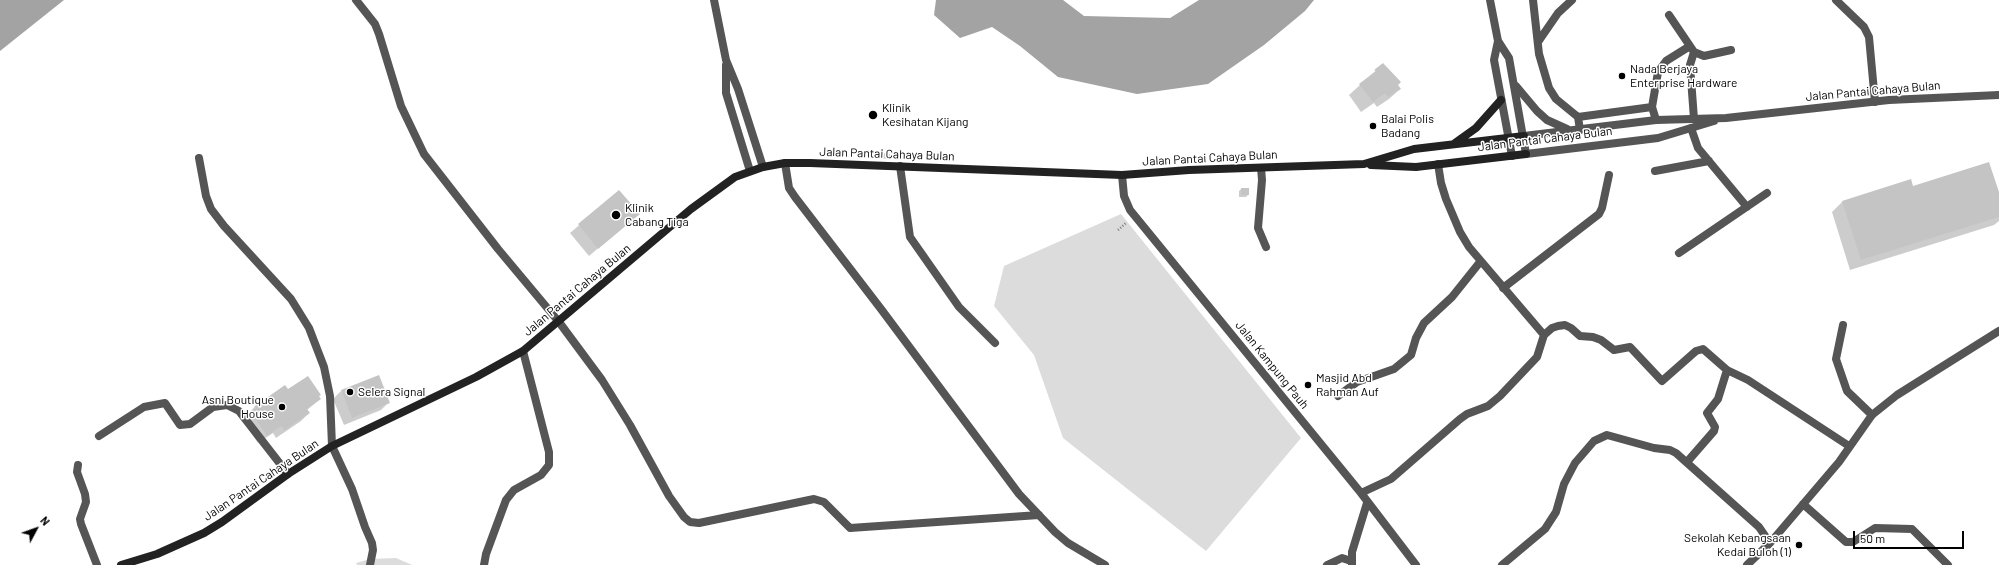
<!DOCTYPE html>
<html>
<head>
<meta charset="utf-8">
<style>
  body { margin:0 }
  #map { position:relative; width:1999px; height:565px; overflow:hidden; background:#fff; font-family:Barlow,sans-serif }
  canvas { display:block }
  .north { position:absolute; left:16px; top:509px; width:40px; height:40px; -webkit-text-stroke:3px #fff; paint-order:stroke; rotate:49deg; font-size:11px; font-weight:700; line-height:16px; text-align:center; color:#000 }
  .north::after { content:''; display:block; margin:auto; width:14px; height:18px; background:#000; clip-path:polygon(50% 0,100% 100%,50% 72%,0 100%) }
  .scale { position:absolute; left:1853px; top:531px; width:111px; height:18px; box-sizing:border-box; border:2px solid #000; border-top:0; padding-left:5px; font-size:12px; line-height:14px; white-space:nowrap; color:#000; -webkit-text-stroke:3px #fff; paint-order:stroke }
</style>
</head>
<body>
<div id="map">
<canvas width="1999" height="565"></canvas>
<div class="north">N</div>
<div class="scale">50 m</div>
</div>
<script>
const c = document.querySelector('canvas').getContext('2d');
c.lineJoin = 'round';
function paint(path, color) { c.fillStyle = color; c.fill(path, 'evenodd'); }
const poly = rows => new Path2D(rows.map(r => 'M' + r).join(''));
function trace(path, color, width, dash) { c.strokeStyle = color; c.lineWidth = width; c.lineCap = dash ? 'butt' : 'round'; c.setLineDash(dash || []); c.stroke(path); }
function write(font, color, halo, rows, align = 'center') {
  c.font = font + ' Barlow,sans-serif'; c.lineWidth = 3; c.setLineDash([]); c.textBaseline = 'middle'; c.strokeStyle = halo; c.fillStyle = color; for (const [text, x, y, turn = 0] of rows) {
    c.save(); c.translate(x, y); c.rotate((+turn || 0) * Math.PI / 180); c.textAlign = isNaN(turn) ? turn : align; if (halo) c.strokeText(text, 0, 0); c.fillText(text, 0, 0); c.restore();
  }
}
paint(poly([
  [1121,214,1301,438,1206,551,1063,438,1034,355,994,306,1004,266],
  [396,558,412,565,357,565,356,563,370,559]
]), '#dcdcdc');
paint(poly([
  [0,0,64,0,0,51],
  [936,0,1063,0,1084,16,1170,18,1199,0,1314,0,1305,11,1264,45,1208,84,1137,94,1058,77,1020,46,992,27,960,38,934,15]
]), '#a3a3a3');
paint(poly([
  [1383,64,1400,89,1389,99,1377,107,1374,103,1361,112,1349,95],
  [883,153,890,154,890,156,888,159,880,158],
  [1913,187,1999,195,1999,221,1994,225,1850,270,1832,212,1842,202],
  [1241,189,1248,195,1246,197,1239,197,1239,191],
  [619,191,638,214,589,256,570,233],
  [287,390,318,397,320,399,307,410,309,413,301,421,276,438,273,433,258,443,243,421,255,406],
  [341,391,389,402,381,410,344,425,333,399]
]), '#0003');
paint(poly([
  [1383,63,1401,82,1398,85,1401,89,1388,97,1385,93,1373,102,1359,84,1376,71,1374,70],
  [1989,162,1999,192,1999,217,1861,260,1842,201,1911,179,1913,186],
  [1241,188,1249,188,1249,195,1241,195],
  [619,190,640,214,598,249,578,224],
  [379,375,390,403,352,418,341,390],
  [308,376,321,395,319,396,321,399,307,409,310,413,285,430,281,426,267,436,251,412,256,408,255,406,285,385,288,389]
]), '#c4c4c4');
trace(poly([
  [1118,230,1127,222]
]), '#777', 2.5, [1, 2]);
trace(poly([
  [1533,0,1539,54,1549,88,1556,99,1578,117,1580,130],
  [1669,15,1694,52,1704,56,1731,50],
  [1538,42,1558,13,1572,0],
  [1578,117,1652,107],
  [1694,119,1690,65,1694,52],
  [1656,120,1652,107,1658,72,1666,61,1690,46],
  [1691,128,1698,148,1747,207],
  [1261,168,1262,180,1258,228,1266,247],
  [1655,171,1709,161],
  [1679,253,1767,193],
  [1503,288,1599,214,1602,208,1609,175],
  [1843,325,1836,359,1847,391,1872,415],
  [332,446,352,489,365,527,372,543,373,550,370,565],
  [78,465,77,472,85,494,86,502,80,519,81,524,97,565]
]), '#555', 8);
trace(poly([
  [356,0,375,24,379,34,401,106,424,154,498,249,559,322,602,380,630,425,669,496,684,517,690,522,699,523,814,499,824,502,850,528,1039,515],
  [1836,0,1864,27,1869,37,1875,102],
  [199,158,206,196,211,209,224,226,291,299,309,328,324,367,330,396,332,446],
  [785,163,789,188,795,197,881,309,1019,494,1055,532,1068,543,1105,565],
  [1438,164,1441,183,1446,199,1460,232,1469,247,1544,335],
  [900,166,910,237,959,307,995,343],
  [1122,175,1124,196,1130,210,1361,493,1416,565],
  [1338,396,1357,382,1394,369,1411,355,1416,338,1424,323,1452,297,1480,262],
  [99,436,144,407,165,403,180,425,190,424,213,407,227,405,239,411,288,474],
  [1687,462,1714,431,1715,427,1707,413,1718,399,1727,370],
  [1361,493,1391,479,1460,419,1467,414,1488,406,1500,396,1537,357,1544,335,1552,328,1558,326,1565,325,1571,328,1580,336,1593,337,1601,340,1614,350,1630,347,1662,381,1696,351,1703,349,1727,370,1748,380,1849,446],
  [1803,504,1846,542,1853,542,1875,528,1912,529,1948,565],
  [484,565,486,554,506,500,514,490,541,475,549,465,549,452,523,351],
  [1327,565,1342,558,1351,561],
  [1352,565,1352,552,1367,503],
  [1502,565,1545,529,1556,512,1564,484,1575,463,1594,441,1607,435,1654,448,1670,450,1676,453,1759,527,1770,543],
  [1747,565,1770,543,1839,462,1872,415,1897,395,1999,331]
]), '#555', 8);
trace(poly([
  [714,0,726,60,738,89,763,167],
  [1490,0,1498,41,1509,58,1526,154,1658,138,1714,121],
  [1498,41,1494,60,1512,156],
  [726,65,726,93,750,171],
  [1516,86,1537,111,1547,120,1567,129],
  [1524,136,1656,120,1726,118,1889,100,1999,95]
]), '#555', 8);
trace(poly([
  [1455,143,1476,128,1501,100],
  [1371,165,1416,167,1526,154],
  [121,565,157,554,204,533,222,522,288,474,332,446,476,377,523,351,691,209,735,177,763,167,785,163,810,163,1122,175,1189,170,1364,164,1414,149,1524,136]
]), '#222', 8);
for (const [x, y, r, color] of [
  [1622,76,4,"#000"],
  [873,115,5,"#000"],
  [1373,126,4,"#000"],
  [616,215,5,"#000"],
  [1308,385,4,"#000"],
  [350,392,4,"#000"],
  [282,407,4,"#000"],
  [1799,545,4,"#000"]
]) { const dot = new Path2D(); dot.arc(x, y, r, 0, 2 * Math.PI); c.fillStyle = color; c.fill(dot); trace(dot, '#fff', 1.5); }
write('12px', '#000', '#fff', [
  ["Nada Berjaya",1630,69],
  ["Enterprise Hardware",1630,83],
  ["Klinik",882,108],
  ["Kesihatan Kijang",882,122],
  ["Balai Polis",1381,119],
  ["Badang",1381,133],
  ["Klinik",625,208],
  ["Cabang Tiga",625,222],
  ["Masjid Abd",1316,378],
  ["Rahman Auf",1316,392],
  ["Selera Signal",358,392],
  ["Asni Boutique",274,400,"right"],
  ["House",274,414,"right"],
  ["Sekolah Kebangsaan",1791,538,"right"],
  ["Kedai Buloh (1)",1791,552,"right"]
], 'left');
write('12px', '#000', '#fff', [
  ["Jalan Pantai Cahaya Bulan",1873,91,-5],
  ["Jalan Pantai Cahaya Bulan",1545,139,-7],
  ["Jalan Pantai Cahaya Bulan",887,154,2],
  ["Jalan Pantai Cahaya Bulan",1210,158,-3],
  ["Jalan Pantai Cahaya Bulan",577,290,-40],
  ["Jalan Kampung Pauh",1272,365,51],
  ["Jalan Pantai Cahaya Bulan",261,480,-34]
]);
</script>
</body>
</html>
